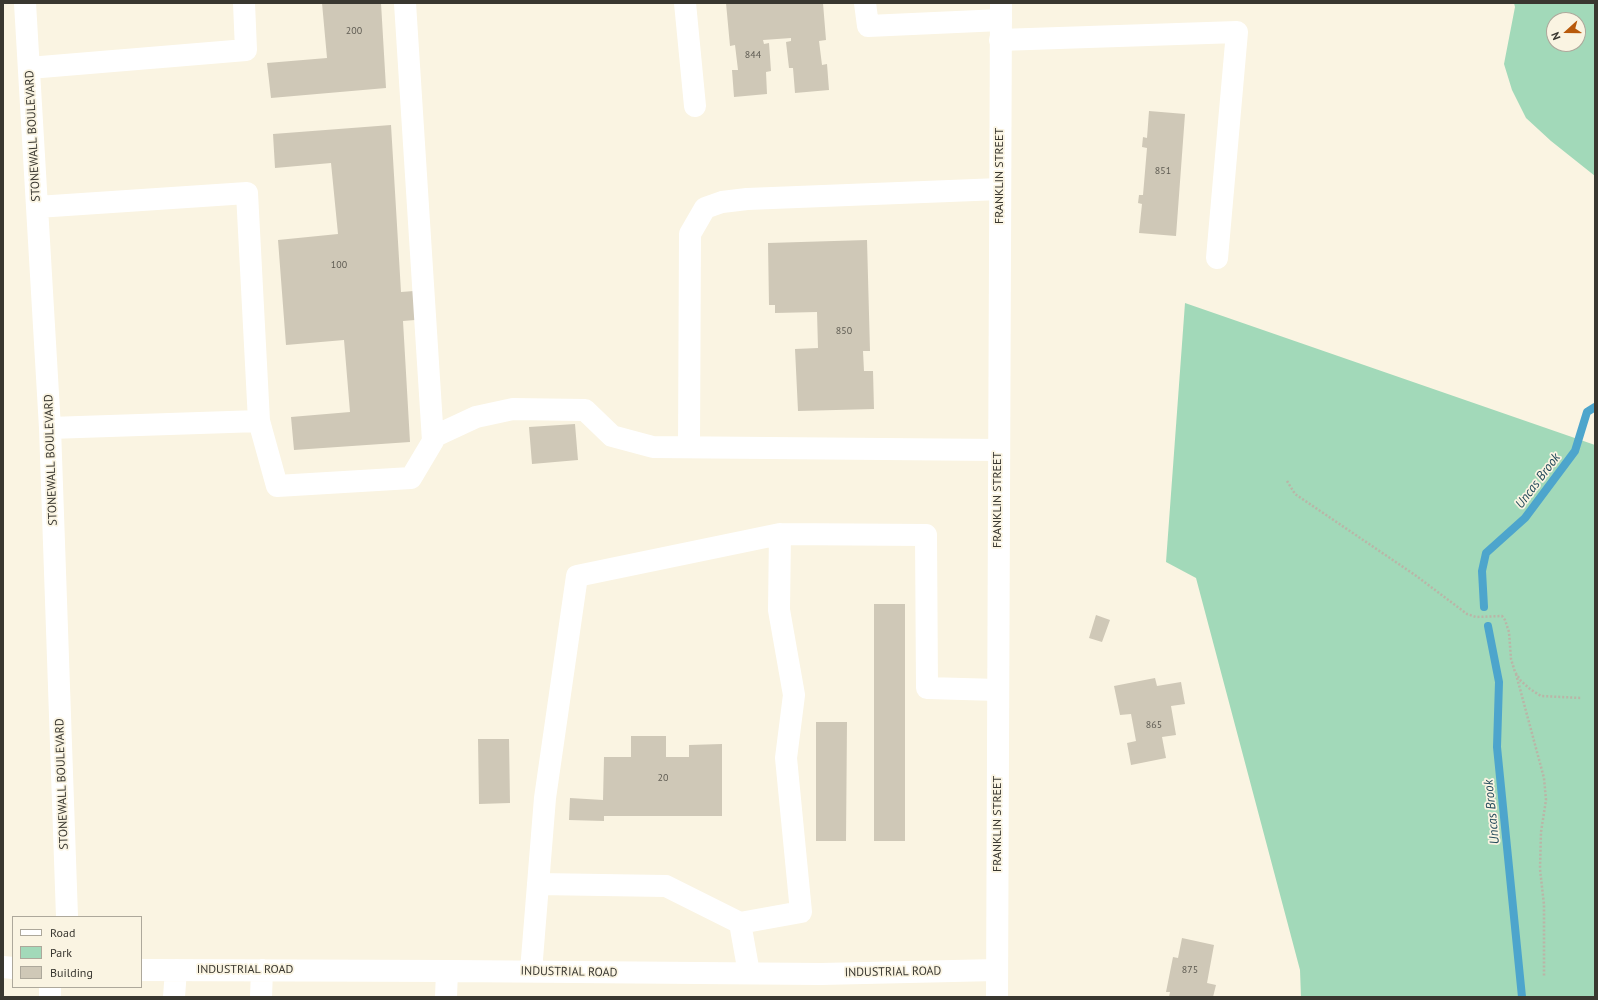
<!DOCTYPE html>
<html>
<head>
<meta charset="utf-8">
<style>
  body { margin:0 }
  #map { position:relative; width:1598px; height:1000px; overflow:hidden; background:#faf4e2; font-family:"PT Sans",sans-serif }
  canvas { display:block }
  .frame { position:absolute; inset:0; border:4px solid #393730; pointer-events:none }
  .legend { position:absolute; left:12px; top:916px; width:130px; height:72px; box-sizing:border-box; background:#faf4e2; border:1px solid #ada89b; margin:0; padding:5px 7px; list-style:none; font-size:12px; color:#393730 }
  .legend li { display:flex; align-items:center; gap:8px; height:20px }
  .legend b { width:20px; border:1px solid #ada89b }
  .north { position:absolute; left:1546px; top:12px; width:40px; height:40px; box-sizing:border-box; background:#faf4e2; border:1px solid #ada89b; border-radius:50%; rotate:249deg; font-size:11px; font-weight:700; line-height:16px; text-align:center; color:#393730 }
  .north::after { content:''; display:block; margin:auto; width:14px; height:18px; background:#b85a0b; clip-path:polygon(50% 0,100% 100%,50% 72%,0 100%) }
</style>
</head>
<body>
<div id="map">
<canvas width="1598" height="1000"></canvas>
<div class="frame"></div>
<ul class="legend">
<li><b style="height:5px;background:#fff"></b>Road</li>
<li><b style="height:11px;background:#a2d9b9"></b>Park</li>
<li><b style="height:11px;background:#cfc8b7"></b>Building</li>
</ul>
<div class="north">N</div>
</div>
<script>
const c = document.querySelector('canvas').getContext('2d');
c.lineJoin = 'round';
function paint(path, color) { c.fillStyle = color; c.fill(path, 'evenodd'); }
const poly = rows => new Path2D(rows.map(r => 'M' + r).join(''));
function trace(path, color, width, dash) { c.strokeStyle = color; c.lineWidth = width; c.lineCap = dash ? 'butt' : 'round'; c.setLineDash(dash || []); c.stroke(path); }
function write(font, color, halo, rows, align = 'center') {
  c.font = font + ' "PT Sans",sans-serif'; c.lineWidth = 3.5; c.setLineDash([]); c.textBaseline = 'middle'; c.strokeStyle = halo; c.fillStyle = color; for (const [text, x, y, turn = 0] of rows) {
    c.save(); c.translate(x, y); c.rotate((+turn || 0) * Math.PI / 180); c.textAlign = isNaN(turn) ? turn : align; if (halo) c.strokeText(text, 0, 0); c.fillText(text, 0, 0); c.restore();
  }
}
paint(poly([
  [1514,3,1595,3,1595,176,1551,141,1526,118,1512,90,1504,64,1515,7],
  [1554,20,1578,20,1578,44,1554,44],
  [1185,303,1595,445,1595,997,1301,997,1300,970,1196,578,1166,562]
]), '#a2d9b9');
trace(poly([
  [1484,607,1482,571,1486,553,1525,518,1575,451,1587,412,1595,407],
  [1488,626,1499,682,1497,747,1522,997]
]), '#4da5cc', 8);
paint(poly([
  [322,3,381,3,386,88,271,98,267,63,327,58],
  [726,3,823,3,826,40,819,41,822,65,827,64,829,90,795,93,793,68,789,68,786,42,791,41,791,38,763,40,764,44,769,43,771,71,766,72,767,94,734,97,732,70,738,70,735,45,730,46],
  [1149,111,1185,114,1176,236,1139,233,1142,204,1138,203,1139,195,1143,195,1147,148,1142,147,1143,137,1147,138],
  [391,125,401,292,414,291,415,320,403,321,410,442,294,450,291,417,350,412,344,340,286,345,278,240,338,234,331,163,275,168,273,134],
  [867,240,870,351,863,351,864,371,873,371,874,409,798,411,795,349,818,348,817,312,775,313,775,305,769,305,768,243],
  [575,424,578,460,532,464,529,427],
  [874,604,905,604,905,841,874,841],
  [1096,615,1110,620,1102,642,1089,638],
  [1155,678,1157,686,1181,682,1185,704,1171,706,1176,735,1162,737,1166,758,1131,765,1127,743,1136,741,1131,714,1120,715,1114,686],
  [816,722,847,722,846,841,816,841],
  [631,736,666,736,666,757,689,757,689,745,722,744,722,816,604,816,604,821,569,820,570,798,603,800,604,757,631,757],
  [478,739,509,739,510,803,479,804],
  [1182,938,1214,945,1207,983,1216,985,1213,997,1169,997,1170,992,1166,992,1173,957,1178,958]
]), '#cfc8b7');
trace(poly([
  [1287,481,1295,494,1415,575,1467,614,1476,617,1502,616,1505,620,1509,632,1511,659,1515,672,1521,681,1530,689,1541,696,1581,698],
  [1516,674,1544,778,1546,800,1541,832,1540,869,1544,905,1544,977]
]), '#bab5a7', 2.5, [2, 2]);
trace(poly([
  [25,3,50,428,67,917],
  [685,3,695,106],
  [865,3,868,26,1001,20],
  [1000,40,1237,32,1217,258],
  [29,68,246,50,244,3],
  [37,207,247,193,259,421,50,428],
  [259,421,277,486,411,478,433,441,405,3],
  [433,437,476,417,513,409,585,410,612,436,653,447,999,450],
  [689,447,690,234,705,208,722,202,747,199,1000,189],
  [538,884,666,886,740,923,749,973],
  [740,923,801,912,786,758,794,695,779,610,780,534],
  [3,967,13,968],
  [141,970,451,971,821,974,997,970],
  [531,971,545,798,577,576,780,534,926,535,927,688,998,690],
  [50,997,50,987],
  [174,997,176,970],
  [261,997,262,970],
  [446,997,447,971]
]), '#fff', 22);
trace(poly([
  [997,997,1001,3]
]), '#fff', 22);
write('10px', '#5e5b52', null, [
  ["200",354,31],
  ["844",753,55],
  ["851",1163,171],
  ["100",339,265],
  ["850",844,331],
  ["865",1154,725],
  ["20",663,778],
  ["875",1190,970]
]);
write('12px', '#393730', '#faf4e2', [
  ["STONEWALL BOULEVARD",33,136,-93],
  ["FRANKLIN STREET",1000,176,-90],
  ["STONEWALL BOULEVARD",51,460,-92],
  ["FRANKLIN STREET",998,500,-90],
  ["STONEWALL BOULEVARD",62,784,-92],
  ["FRANKLIN STREET",998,824,-90],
  ["INDUSTRIAL ROAD",245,970],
  ["INDUSTRIAL ROAD",569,972,1],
  ["INDUSTRIAL ROAD",893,972,-1]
]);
write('italic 13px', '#234a5b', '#faf4e2', [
  ["Uncas Brook",1538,481,-53],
  ["Uncas Brook",1492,812,-96]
]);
</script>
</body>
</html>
